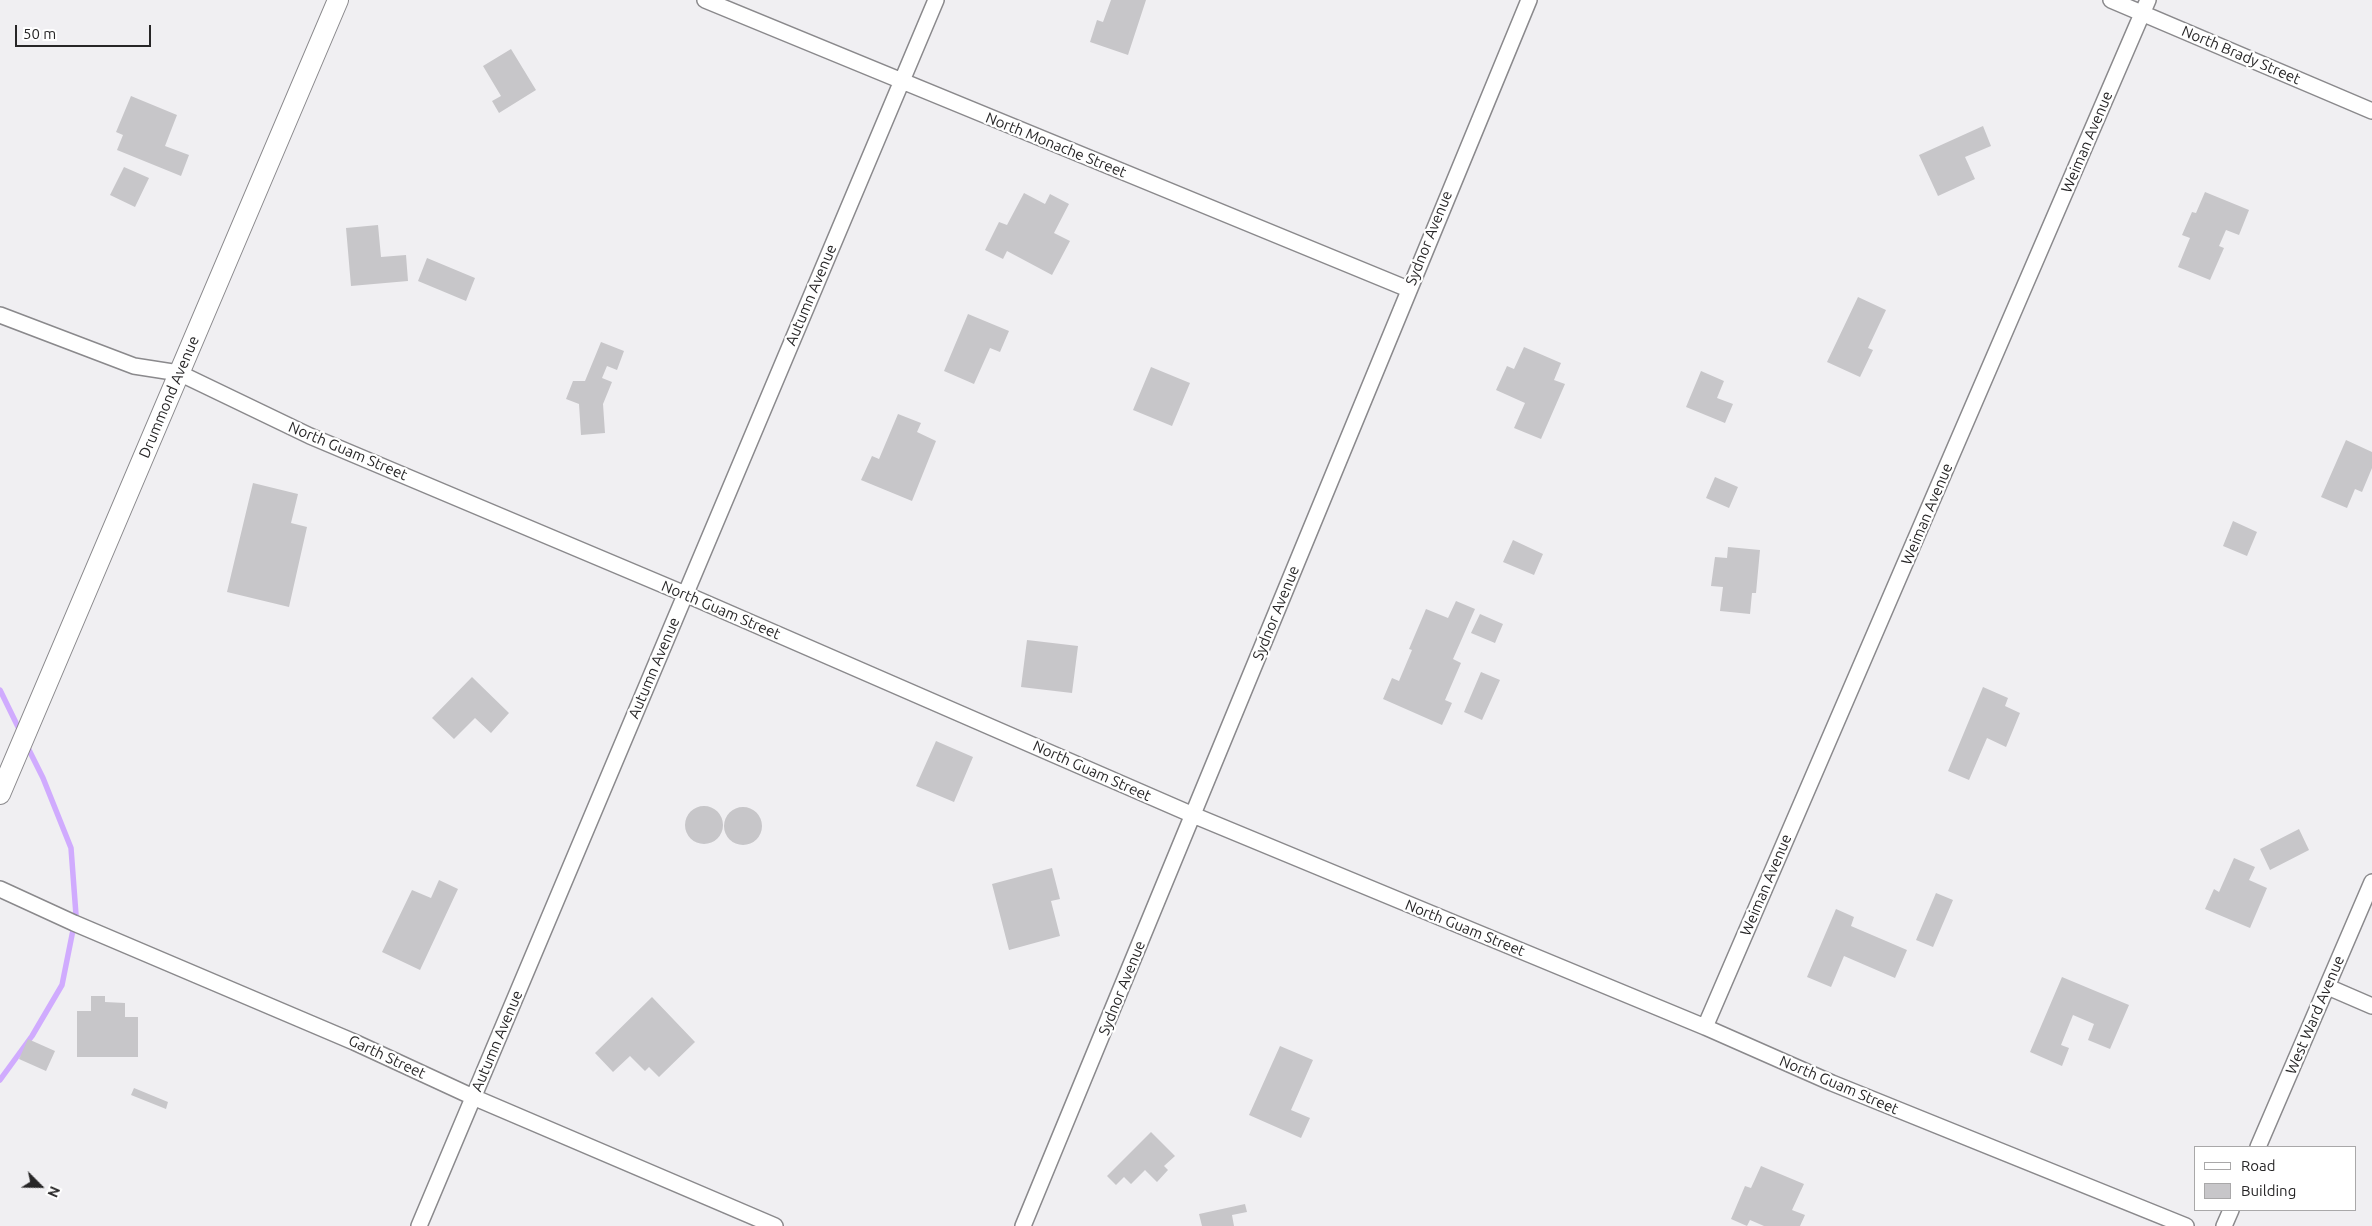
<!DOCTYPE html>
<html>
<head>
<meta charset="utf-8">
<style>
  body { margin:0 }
  #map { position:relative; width:2372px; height:1226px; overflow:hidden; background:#f0eff2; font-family:Ubuntu,sans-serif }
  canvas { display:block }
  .legend { position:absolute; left:2194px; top:1146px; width:162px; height:65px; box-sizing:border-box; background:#fff; border:1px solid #a9a8a9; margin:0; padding:6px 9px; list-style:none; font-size:15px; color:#272627 }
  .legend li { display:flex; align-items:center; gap:10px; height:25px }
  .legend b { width:25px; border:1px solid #a9a8a9 }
  .north { position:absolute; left:15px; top:1161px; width:50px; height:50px; -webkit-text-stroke:4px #fff; paint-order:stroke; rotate:113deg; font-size:14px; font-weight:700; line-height:20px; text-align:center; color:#272627 }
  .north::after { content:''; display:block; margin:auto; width:18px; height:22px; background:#272627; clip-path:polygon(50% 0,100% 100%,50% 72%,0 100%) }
  .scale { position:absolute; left:15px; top:25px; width:136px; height:22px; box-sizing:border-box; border:2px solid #272627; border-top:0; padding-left:6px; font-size:15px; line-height:18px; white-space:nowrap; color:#272627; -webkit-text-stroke:4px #fff; paint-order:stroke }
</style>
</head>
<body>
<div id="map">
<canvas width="2372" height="1226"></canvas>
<ul class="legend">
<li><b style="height:6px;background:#fff"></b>Road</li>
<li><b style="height:14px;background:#c7c6c9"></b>Building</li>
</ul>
<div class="north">N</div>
<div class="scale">50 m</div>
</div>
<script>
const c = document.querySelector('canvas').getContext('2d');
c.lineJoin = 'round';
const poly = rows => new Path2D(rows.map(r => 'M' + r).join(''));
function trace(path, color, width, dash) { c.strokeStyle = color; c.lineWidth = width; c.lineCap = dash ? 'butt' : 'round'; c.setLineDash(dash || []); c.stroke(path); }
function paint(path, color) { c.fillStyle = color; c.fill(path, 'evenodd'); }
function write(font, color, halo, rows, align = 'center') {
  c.font = font + ' Ubuntu,sans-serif'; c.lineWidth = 4.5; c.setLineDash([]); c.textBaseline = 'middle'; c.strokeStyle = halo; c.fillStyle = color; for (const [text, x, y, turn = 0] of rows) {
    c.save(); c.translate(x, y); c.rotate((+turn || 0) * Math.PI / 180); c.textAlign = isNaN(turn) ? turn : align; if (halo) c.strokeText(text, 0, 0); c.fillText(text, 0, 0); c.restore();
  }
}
trace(poly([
  [0,690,21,733],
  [0,1080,32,1036,62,985,76,915,71,848,43,778,26,744]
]), '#d0abfe', 5.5);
paint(poly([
  [1111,0,1146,0,1128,55,1090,42,1097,20,1103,22],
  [511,49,536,90,499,113,492,101,501,96,483,66],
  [131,96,177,115,165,146,189,155,181,176,117,150,123,135,116,132],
  [1983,126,1991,146,1965,157,1975,179,1938,196,1919,155],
  [124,167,149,178,135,207,110,195],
  [2205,192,2249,210,2239,235,2226,230,2219,246,2224,248,2210,280,2178,267,2190,238,2182,235,2192,212,2196,213],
  [1024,193,1045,204,1050,194,1069,204,1054,233,1070,241,1052,275,1007,251,1003,259,985,250,999,222,1007,225],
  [378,225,381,257,406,255,408,281,351,286,346,228],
  [427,258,475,278,466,301,418,281],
  [1858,297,1886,310,1868,348,1873,350,1860,377,1827,362],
  [968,314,1009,331,1000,352,990,348,974,384,944,371],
  [601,342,624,351,617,370,607,366,602,378,612,382,603,404,605,433,581,435,579,404,566,399,573,381,585,381],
  [1524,347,1561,363,1554,380,1565,384,1541,439,1514,428,1525,403,1496,390,1507,366,1514,369],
  [1151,367,1190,383,1172,426,1133,410],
  [1701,371,1724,381,1717,398,1733,404,1725,423,1686,407],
  [898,414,921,423,917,432,936,441,912,501,861,480,872,456,879,459],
  [2346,440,2372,452,2372,468,2362,492,2355,489,2347,508,2321,497],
  [1715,477,1738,487,1729,508,1706,498],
  [253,483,298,494,291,523,307,527,289,607,227,592],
  [2233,521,2257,532,2247,556,2223,546],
  [1513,540,1543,554,1534,575,1503,562],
  [1728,547,1760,550,1756,593,1752,593,1750,614,1720,611,1723,587,1711,586,1715,557,1727,558],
  [1456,601,1475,609,1453,659,1461,663,1445,700,1452,703,1442,725,1383,699,1392,678,1399,681,1412,650,1409,649,1426,609,1448,618],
  [1480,614,1503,624,1495,643,1471,633],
  [1027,640,1078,646,1072,693,1021,687],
  [1481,672,1500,680,1482,720,1464,712],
  [472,677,509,713,491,733,475,718,454,739,432,718],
  [1983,687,2008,698,2005,706,2020,713,2006,747,1987,738,1969,780,1948,771],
  [936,741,973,757,954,802,916,786],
  '685 825a19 19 0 1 1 38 0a19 19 0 1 1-38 0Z',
  '724 826a19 19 0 1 1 38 0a19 19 0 1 1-38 0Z',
  [2299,829,2309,850,2270,870,2260,849],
  [2234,858,2255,867,2249,880,2267,888,2250,928,2205,909,2214,889,2219,892],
  [1052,868,1060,899,1051,901,1060,936,1009,950,992,884],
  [439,880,458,889,420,970,382,952,412,890,431,898],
  [1936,893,1953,900,1933,947,1916,940],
  [1836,909,1854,917,1851,926,1907,950,1895,978,1844,956,1831,987,1807,977],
  [2062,977,2129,1005,2110,1049,2088,1040,2094,1024,2073,1015,2061,1045,2069,1048,2062,1066,2030,1052],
  [91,996,105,996,105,1002,125,1003,125,1017,138,1017,138,1057,77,1057,77,1011,91,1011],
  [652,997,695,1042,659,1077,649,1067,645,1071,630,1056,613,1072,595,1053],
  [28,1039,55,1051,46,1071,19,1059],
  [1280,1046,1313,1060,1291,1110,1310,1118,1301,1138,1249,1115],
  [134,1088,168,1102,166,1109,131,1095],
  [1151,1132,1175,1156,1164,1166,1168,1170,1157,1182,1145,1170,1131,1184,1124,1177,1116,1185,1107,1176],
  [1761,1166,1804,1184,1792,1210,1805,1215,1800,1226,1764,1226,1750,1220,1747,1226,1731,1219,1745,1186,1751,1188],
  [1245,1204,1247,1212,1232,1215,1234,1226,1202,1226,1199,1214]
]), '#c7c6c9');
const minor = poly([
  [705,0,1408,289],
  [2111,0,2372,111],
  [0,315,134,366,179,373,310,436,685,594,1193,815,1705,1027,1832,1083,2186,1226],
  [0,889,74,923,354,1042,473,1097,775,1226],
  [2328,987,2372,1006],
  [1705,1027,2148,0],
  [2258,1147,2372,882],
  [419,1226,936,0],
  [1023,1226,1529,0],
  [2224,1226,2231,1210]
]);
const tertiary = poly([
  [0,794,338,0]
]);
trace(minor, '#8a898c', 18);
trace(tertiary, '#8a898c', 22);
trace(minor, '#fff', 15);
trace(tertiary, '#fff', 20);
write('15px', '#272627', '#fff', [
  ["North Brady Street",2241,55,23],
  ["Weiman Avenue",2087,142,-67],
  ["North Monache Street",1056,145,22],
  ["Sydnor Avenue",1429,238,-68],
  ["Autumn Avenue",811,295,-67],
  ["Drummond Avenue",169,397,-67],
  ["North Guam Street",348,451,23],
  ["Weiman Avenue",1927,514,-67],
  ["North Guam Street",721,610,23],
  ["Sydnor Avenue",1276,613,-68],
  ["Autumn Avenue",654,668,-67],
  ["North Guam Street",1092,771,24],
  ["Weiman Avenue",1766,885,-67],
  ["North Guam Street",1465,928,22],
  ["Sydnor Avenue",1122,988,-68],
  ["West Ward Avenue",2315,1015,-67],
  ["Autumn Avenue",497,1041,-67],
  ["Garth Street",387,1057,25],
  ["North Guam Street",1839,1085,23]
]);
</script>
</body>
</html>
